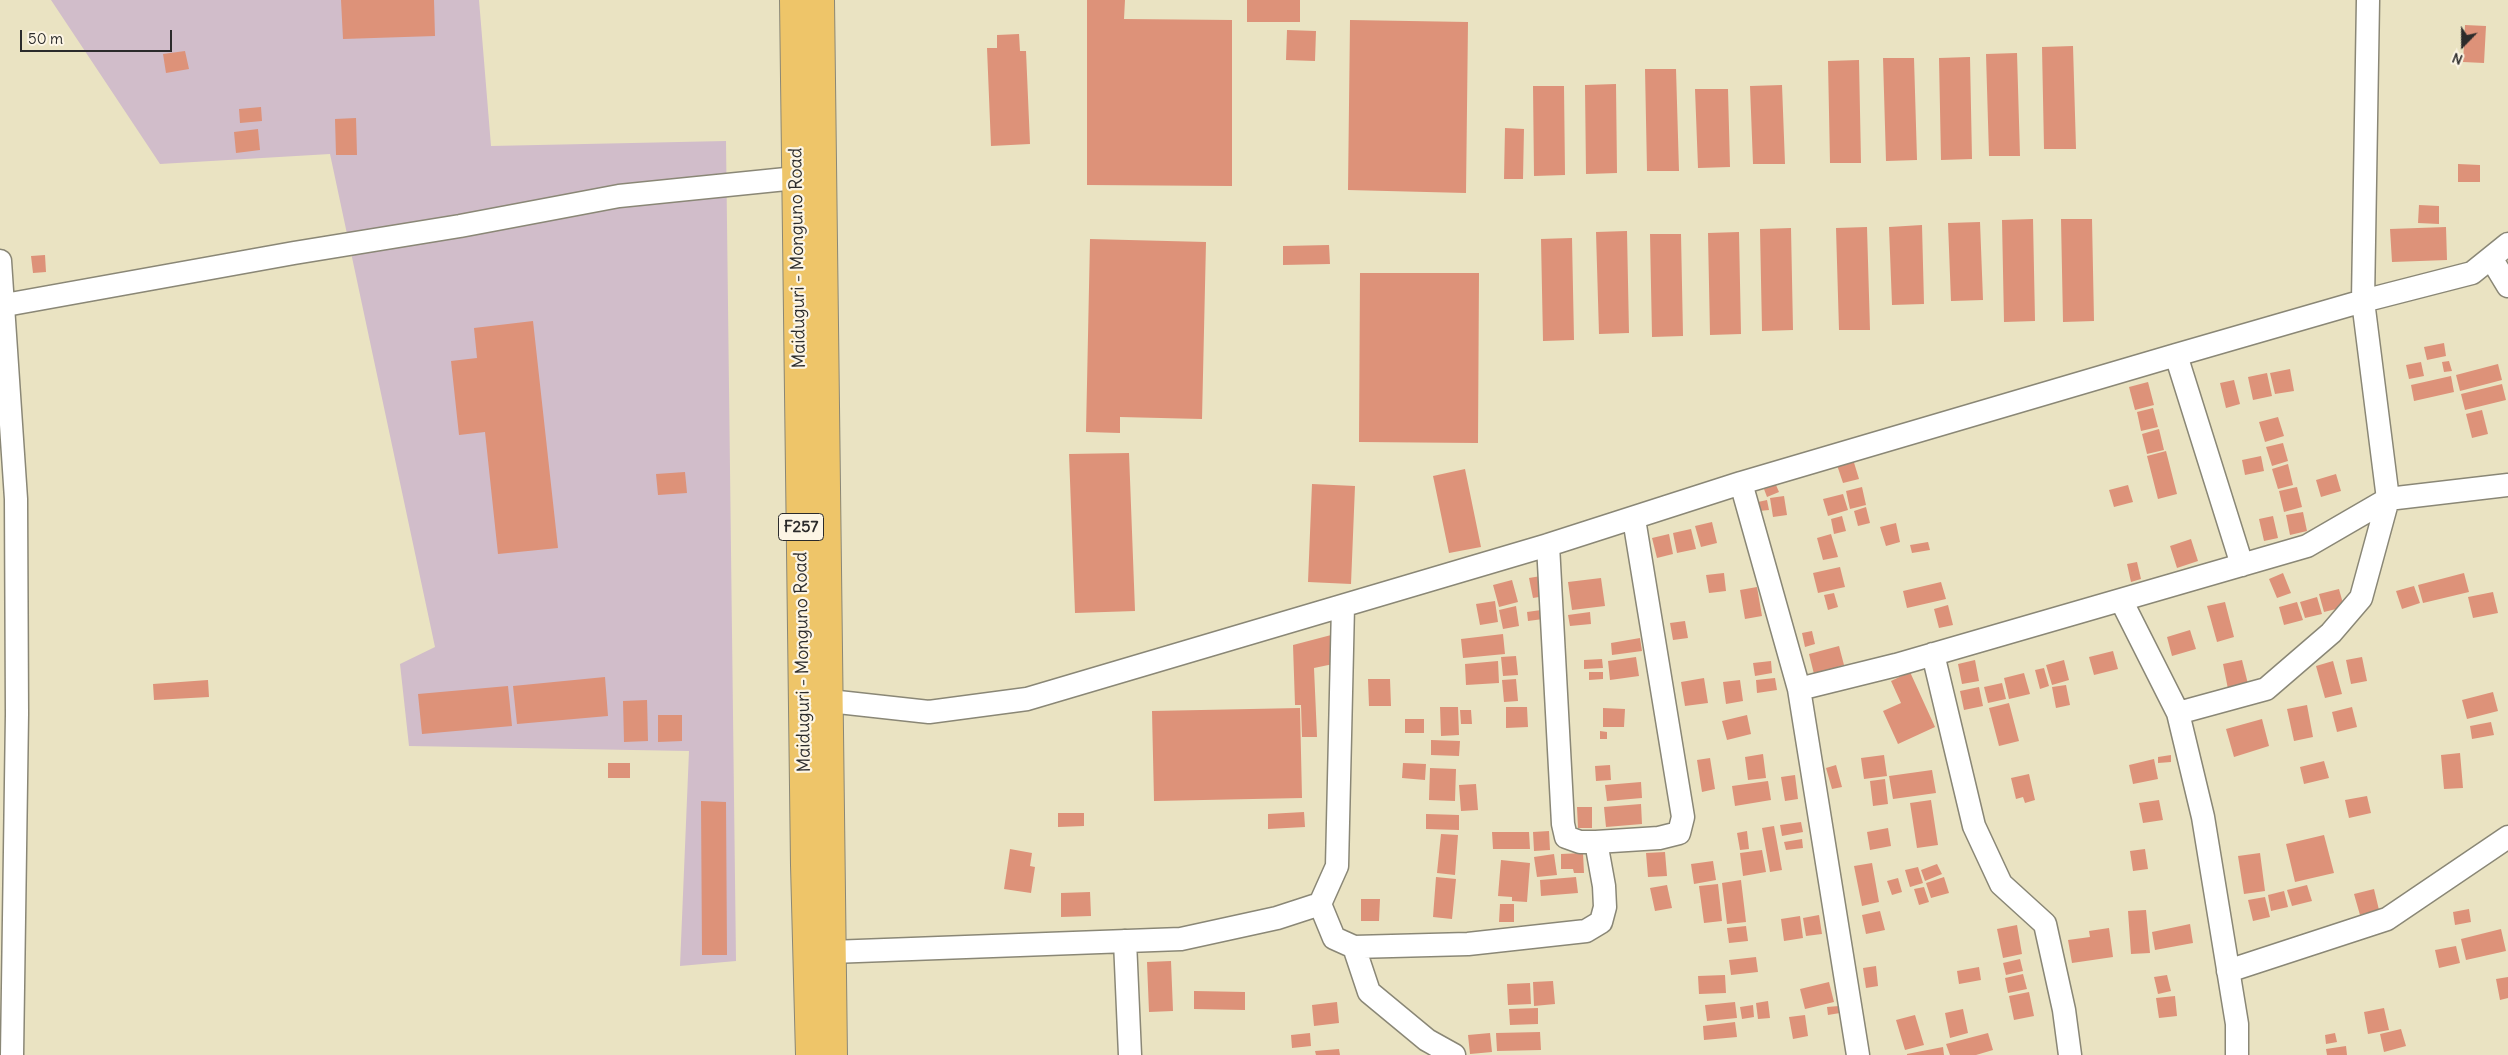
<!DOCTYPE html>
<html>
<head>
<meta charset="utf-8">
<style>
  body { margin:0 }
  #map { position:relative; width:2508px; height:1055px; overflow:hidden; background:#eae3c2; font-family:Delius,sans-serif }
  canvas { display:block }
  .north { position:absolute; left:2438px; top:20px; width:50px; height:50px; -webkit-text-stroke:4px #fcf5e5; paint-order:stroke; rotate:202deg; font-size:14px; font-weight:700; line-height:20px; text-align:center; color:#2b2b2b }
  .north::after { content:''; display:block; margin:auto; width:18px; height:22px; background:#2b2b2b; clip-path:polygon(50% 0,100% 100%,50% 72%,0 100%) }
  .scale { position:absolute; left:20px; top:30px; width:152px; height:22px; box-sizing:border-box; border:2px solid #2b2b2b; border-top:0; padding-left:6px; font-size:15px; line-height:18px; white-space:nowrap; color:#2b2b2b; -webkit-text-stroke:4px #fcf5e5; paint-order:stroke }
</style>
</head>
<body>
<div id="map">
<canvas width="2508" height="1055"></canvas>
<div class="north">N</div>
<div class="scale">50 m</div>
</div>
<script>
const c = document.querySelector('canvas').getContext('2d');
c.lineJoin = 'round';
function paint(path, color) { c.fillStyle = color; c.fill(path, 'evenodd'); }
const poly = rows => new Path2D(rows.map(r => 'M' + r).join(''));
function trace(path, color, width, dash) { c.strokeStyle = color; c.lineWidth = width; c.lineCap = dash ? 'butt' : 'round'; c.setLineDash(dash || []); c.stroke(path); }
function write(font, color, halo, rows, align = 'center') {
  c.font = font + ' Delius,sans-serif'; c.lineWidth = 4.5; c.setLineDash([]); c.textBaseline = 'middle'; c.strokeStyle = halo; c.fillStyle = color; for (const [text, x, y, turn = 0] of rows) {
    c.save(); c.translate(x, y); c.rotate((+turn || 0) * Math.PI / 180); c.textAlign = isNaN(turn) ? turn : align; if (halo) c.strokeText(text, 0, 0); c.fillText(text, 0, 0); c.restore();
  }
}
paint(poly([
  [51,0,479,0,491,146,726,141,736,961,680,966,689,751,409,746,400,664,435,647,330,154,160,164]
]), '#d1bdca');
paint(poly([
  [341,0,434,0,435,36,343,39],
  [1087,0,1125,0,1124,19,1232,20,1232,186,1087,185],
  [1247,0,1300,0,1300,22,1247,22],
  [1350,20,1468,22,1466,193,1348,190],
  [2465,25,2486,26,2484,63,2463,62],
  [1287,30,1316,31,1315,61,1286,60],
  [1019,34,1020,51,1026,51,1030,144,991,146,987,48,997,48,997,35],
  [2073,46,2076,149,2044,149,2042,47],
  [185,51,189,69,166,73,163,54],
  [2017,53,2020,156,1989,156,1986,54],
  [1970,57,1972,159,1941,160,1939,58],
  [1883,58,1914,58,1917,160,1886,161],
  [1859,60,1861,163,1830,163,1828,61],
  [1645,69,1676,69,1679,171,1647,171],
  [1616,84,1617,173,1586,174,1585,85],
  [1782,85,1785,164,1753,164,1750,86],
  [1533,86,1564,86,1565,175,1534,176],
  [1695,89,1728,89,1730,167,1698,168],
  [261,107,262,121,240,123,239,109],
  [356,118,357,155,336,155,335,119],
  [1505,128,1524,129,1523,179,1504,179],
  [258,129,260,150,236,153,234,132],
  [2458,164,2480,165,2480,182,2458,182],
  [2419,205,2439,206,2439,224,2418,223],
  [2033,219,2035,321,2004,322,2002,220],
  [2061,219,2092,219,2094,321,2063,322],
  [1980,222,1983,300,1951,301,1948,223],
  [1922,225,1924,304,1892,305,1889,227],
  [1867,227,1870,330,1839,330,1836,228],
  [2446,227,2447,260,2392,262,2390,229],
  [1791,228,1793,330,1762,331,1760,229],
  [1627,231,1629,333,1599,334,1596,232],
  [1739,232,1741,334,1710,335,1708,233],
  [1650,234,1681,234,1683,336,1652,337],
  [1572,238,1574,340,1543,341,1541,239],
  [1090,239,1206,242,1202,419,1120,417,1120,433,1086,432],
  [1329,245,1330,264,1283,265,1283,246],
  [45,255,46,272,33,273,31,256],
  [1360,273,1479,273,1478,443,1359,442],
  [533,321,558,548,498,554,485,432,459,435,451,361,477,358,474,328],
  [2444,343,2446,356,2427,360,2424,347],
  [2449,361,2452,371,2444,372,2442,362],
  [2421,362,2424,376,2409,379,2406,365],
  [2498,364,2502,380,2460,391,2456,375],
  [2290,369,2294,391,2275,394,2270,373],
  [2267,373,2272,396,2253,400,2248,377],
  [2451,376,2454,392,2414,401,2411,385],
  [2234,380,2240,404,2226,408,2220,383],
  [2148,382,2154,405,2135,410,2129,387],
  [2502,384,2506,400,2465,410,2461,394],
  [2153,408,2158,427,2141,431,2137,412],
  [2482,410,2488,434,2472,438,2466,414],
  [2278,417,2284,436,2265,442,2259,422],
  [2159,429,2164,450,2147,454,2142,434],
  [2283,443,2288,461,2272,466,2266,447],
  [2166,451,2177,494,2158,499,2147,456],
  [1129,453,1135,611,1075,613,1069,454],
  [1852,456,1859,479,1843,483,1836,462],
  [2261,456,2264,471,2245,475,2242,460],
  [2288,464,2293,485,2278,489,2272,469],
  [1465,469,1481,547,1449,553,1433,476],
  [685,472,687,493,658,495,656,474],
  [2336,474,2341,491,2321,497,2316,480],
  [1312,484,1355,486,1351,584,1308,582],
  [1776,485,1779,492,1767,497,1764,489],
  [2128,485,2133,502,2114,507,2109,490],
  [1862,487,1866,505,1850,509,1846,491],
  [2297,487,2302,507,2284,512,2279,491],
  [1843,494,1848,510,1828,516,1823,499],
  [1784,496,1787,515,1773,517,1770,498],
  [1767,500,1769,510,1759,511,1758,502],
  [1866,507,1870,523,1858,526,1854,511],
  [2303,512,2307,531,2290,535,2286,515],
  [1842,516,1846,531,1834,534,1831,519],
  [2273,516,2278,538,2264,541,2259,519],
  [1712,522,1717,543,1701,547,1695,526],
  [1896,523,1900,542,1886,546,1880,527],
  [1691,529,1696,549,1677,553,1673,533],
  [1669,534,1673,554,1657,558,1652,538],
  [1831,534,1838,557,1823,560,1817,538],
  [2191,539,2198,561,2177,568,2170,546],
  [1928,542,1930,550,1912,553,1910,545],
  [2137,562,2141,579,2131,582,2127,564],
  [1840,567,1845,587,1818,593,1813,573],
  [1724,573,1726,591,1709,593,1706,575],
  [2283,573,2291,593,2277,598,2269,579],
  [2464,573,2469,592,2423,603,2418,585],
  [1541,576,1545,596,1533,598,1529,578],
  [1601,578,1605,606,1572,610,1568,582],
  [1512,580,1518,602,1499,607,1493,585],
  [1941,582,1946,599,1907,608,1903,591],
  [2414,586,2420,603,2402,609,2396,591],
  [1757,587,1762,616,1745,619,1740,590],
  [2339,589,2344,607,2324,612,2319,594],
  [2493,592,2498,613,2473,618,2468,597],
  [1834,593,1838,607,1828,610,1824,595],
  [2317,597,2322,614,2305,618,2300,602],
  [1495,601,1498,622,1480,625,1476,604],
  [2225,602,2234,637,2217,642,2207,606],
  [2297,602,2303,620,2284,625,2279,607],
  [1948,605,1953,625,1939,628,1934,609],
  [1516,606,1519,626,1503,629,1499,610],
  [1541,610,1543,619,1528,621,1527,612],
  [1590,612,1591,624,1570,626,1568,615],
  [1685,621,1688,638,1673,640,1670,623],
  [2190,630,2196,649,2172,656,2167,637],
  [1812,631,1815,644,1805,647,1802,633],
  [1335,634,1338,663,1314,668,1317,737,1302,737,1301,705,1295,705,1293,645],
  [1503,634,1505,654,1463,658,1461,639],
  [1640,638,1642,651,1612,655,1611,643],
  [1839,646,1844,665,1814,674,1809,654],
  [2113,651,2118,669,2094,675,2089,657],
  [1516,656,1518,675,1503,676,1501,657],
  [1636,657,1639,676,1610,680,1608,661],
  [2362,657,2367,681,2351,684,2346,660],
  [1602,659,1603,668,1584,669,1584,660],
  [1975,660,1979,681,1962,684,1958,664],
  [2064,660,2069,680,2052,685,2046,665],
  [2242,660,2248,684,2228,689,2223,664],
  [1498,661,1499,683,1466,685,1465,664],
  [1771,661,1772,673,1755,676,1753,663],
  [2333,661,2342,694,2325,698,2316,666],
  [2044,668,2049,686,2040,689,2035,670],
  [1589,672,1603,672,1603,679,1589,680],
  [1910,672,1935,727,1898,744,1883,711,1901,703,1891,681],
  [2024,673,2030,694,2009,699,2004,678],
  [605,677,608,716,517,724,513,686],
  [1704,678,1708,703,1685,706,1681,682],
  [1775,678,1777,690,1757,693,1756,680],
  [1368,679,1390,679,1391,706,1369,706],
  [1516,679,1518,701,1504,702,1502,680],
  [208,680,209,697,154,700,153,684],
  [1740,680,1743,701,1726,704,1723,682],
  [2002,683,2006,699,1988,703,1984,687],
  [2066,685,2070,705,2056,708,2052,687],
  [508,686,512,726,422,734,418,694],
  [1979,687,1983,706,1964,710,1960,691],
  [2493,692,2498,711,2467,719,2462,700],
  [647,700,648,741,624,742,623,701],
  [2009,703,2019,741,1999,746,1989,708],
  [2307,705,2313,737,2294,741,2287,709],
  [1440,707,1458,707,1459,735,1441,736],
  [1506,707,1527,707,1528,727,1506,728],
  [2352,707,2357,727,2337,732,2332,712],
  [1300,708,1302,798,1154,801,1152,711],
  [1603,708,1625,709,1624,727,1603,727],
  [1460,710,1471,710,1472,724,1461,724],
  [658,715,682,715,682,741,658,742],
  [1747,715,1751,734,1727,740,1722,721],
  [1405,719,1424,719,1424,733,1405,733],
  [2262,719,2269,746,2234,757,2226,729],
  [2491,722,2494,735,2472,739,2470,726],
  [1600,731,1607,732,1607,739,1600,739],
  [1431,740,1460,741,1459,756,1431,755],
  [2460,753,2463,788,2444,789,2441,755],
  [1763,754,1766,778,1748,780,1745,757],
  [1884,755,1887,776,1864,779,1861,758],
  [2171,755,2171,762,2158,763,2158,757],
  [1710,758,1715,789,1702,792,1697,760],
  [2154,759,2158,779,2133,784,2129,765],
  [2324,761,2329,778,2304,784,2300,767],
  [608,763,630,763,630,778,608,778],
  [1403,763,1426,764,1425,780,1402,778],
  [1610,765,1611,780,1596,781,1595,766],
  [1836,765,1842,787,1832,789,1826,768],
  [1430,768,1456,769,1455,801,1429,800],
  [1932,770,1936,793,1893,799,1889,776],
  [2029,774,2035,800,2025,803,2023,797,2016,799,2011,778],
  [1795,775,1798,799,1785,801,1781,777],
  [1885,779,1888,804,1873,806,1870,781],
  [1768,781,1771,800,1735,806,1732,786],
  [1641,782,1642,798,1607,801,1605,785],
  [1476,784,1478,810,1461,811,1459,785],
  [2367,796,2371,813,2349,818,2345,800],
  [1931,800,1938,845,1917,848,1910,803],
  [2159,800,2163,820,2143,823,2139,803],
  [701,801,726,802,727,955,702,955],
  [1641,804,1642,824,1606,827,1604,807],
  [1577,807,1592,807,1592,828,1578,828],
  [1304,812,1305,827,1268,829,1268,814],
  [1058,813,1084,813,1084,826,1058,827],
  [1426,814,1459,815,1459,830,1426,829],
  [1801,822,1803,832,1782,836,1780,825],
  [1774,826,1782,870,1770,872,1762,828],
  [1888,828,1891,846,1870,850,1867,832],
  [1549,831,1550,850,1534,851,1533,832],
  [1747,831,1749,849,1740,850,1737,833],
  [1492,832,1529,832,1530,849,1493,849],
  [1441,834,1458,835,1455,875,1437,873],
  [2324,835,2334,873,2295,882,2286,844],
  [1802,839,1803,848,1786,850,1784,842],
  [1010,849,1032,853,1030,866,1035,867,1031,893,1004,889],
  [2145,849,2148,869,2133,871,2130,851],
  [1762,850,1766,872,1743,876,1740,853],
  [1665,852,1667,876,1648,877,1646,853],
  [1583,853,1584,873,1574,873,1573,869,1561,869,1561,854],
  [2260,853,2265,891,2244,894,2238,856],
  [1554,854,1557,875,1537,877,1534,857],
  [1501,860,1530,863,1527,902,1512,901,1512,897,1498,896],
  [1713,861,1716,880,1694,884,1691,864],
  [1872,863,1879,902,1862,906,1854,866],
  [1937,864,1942,874,1925,881,1921,870],
  [1918,867,1923,883,1910,887,1905,870],
  [1436,877,1456,879,1452,919,1433,917],
  [1576,877,1578,893,1541,896,1540,880],
  [1944,877,1949,893,1931,898,1926,883],
  [1898,878,1902,892,1892,895,1887,881],
  [1741,880,1746,922,1727,924,1722,883],
  [1718,884,1722,921,1704,923,1699,886],
  [1667,885,1672,908,1655,911,1650,888],
  [2307,885,2312,901,2292,906,2287,890],
  [1924,887,1929,902,1919,905,1914,889],
  [2374,889,2379,910,2360,915,2354,894],
  [2284,891,2288,907,2271,911,2268,895],
  [1090,892,1091,916,1061,917,1061,893],
  [2265,897,2270,917,2253,921,2248,900],
  [1361,899,1380,899,1379,921,1361,921],
  [1500,904,1514,904,1514,922,1499,922],
  [2469,909,2471,922,2455,925,2453,912],
  [2146,910,2150,953,2131,954,2128,911],
  [1880,911,1885,930,1866,934,1862,915],
  [1819,915,1822,934,1806,936,1803,918],
  [1800,916,1803,938,1784,941,1781,919],
  [2190,924,2193,943,2155,950,2152,932],
  [2017,925,2022,954,2003,958,1997,929],
  [1746,926,1748,941,1729,943,1727,928],
  [2109,928,2113,957,2072,963,2068,940,2090,937,2089,931],
  [2501,929,2506,951,2466,960,2461,939],
  [2456,946,2460,963,2439,968,2435,950],
  [1756,957,1758,972,1731,975,1729,960],
  [2020,959,2023,971,2006,975,2003,963],
  [1171,961,1173,1011,1149,1012,1147,962],
  [1876,966,1878,986,1866,988,1863,968],
  [1979,967,1981,980,1959,984,1957,971],
  [2023,974,2027,989,2008,993,2005,978],
  [1725,975,1726,993,1699,994,1698,976],
  [2167,975,2171,991,2158,994,2154,977],
  [2508,977,2508,998,2500,1000,2496,979],
  [1553,981,1555,1004,1534,1006,1533,982],
  [1829,982,1834,1002,1805,1009,1800,989],
  [1530,983,1531,1004,1508,1005,1507,984],
  [1194,991,1245,992,1245,1010,1194,1009],
  [2029,992,2034,1016,2014,1020,2009,996],
  [2175,996,2177,1016,2159,1018,2156,998],
  [1768,1001,1770,1018,1758,1019,1756,1003],
  [1337,1002,1339,1023,1314,1026,1312,1005],
  [1735,1002,1737,1018,1707,1021,1705,1005],
  [1753,1005,1754,1017,1742,1019,1740,1007],
  [1839,1006,1840,1013,1828,1015,1827,1007],
  [1538,1008,1538,1024,1510,1025,1509,1009],
  [2384,1008,2389,1030,2368,1034,2364,1012],
  [1963,1009,1968,1033,1950,1038,1945,1013],
  [1805,1015,1808,1036,1793,1039,1789,1017],
  [1915,1015,1924,1045,1905,1050,1896,1020],
  [1735,1022,1737,1037,1704,1040,1703,1026],
  [2401,1029,2406,1046,2384,1052,2380,1034],
  [1540,1032,1541,1050,1497,1051,1496,1033],
  [1310,1033,1311,1046,1292,1048,1291,1035],
  [1490,1033,1492,1052,1470,1054,1468,1035],
  [1988,1033,1993,1050,1976,1055,1950,1055,1946,1044],
  [2335,1033,2337,1042,2326,1044,2325,1035],
  [2346,1046,2347,1055,2327,1055,2326,1049],
  [1943,1047,1944,1055,1907,1055,1907,1054],
  [1339,1049,1340,1055,1316,1055,1315,1051]
]), '#dd9279');
const minor = poly([
  [2491,258,2508,286],
  [0,261,16,499,17,714,12,1055],
  [0,306,294,253,460,226,619,196,796,178],
  [2176,355,2242,565],
  [1741,483,1799,689,1858,1055],
  [1548,545,1563,824,1566,837,1580,842,1596,842,1659,838,1679,833,1683,817,1634,519],
  [2121,600,2178,713,2203,817,2237,1024,2237,1055],
  [1343,606,1337,866,1320,904,1334,938,1354,947,1468,944,1586,931,1601,922,1605,907,1604,886,1596,842],
  [1933,654,1974,826,2001,884,2045,924,2064,1010,2070,1055],
  [1799,689,1896,665,2307,546,2388,499,2508,485],
  [829,701,929,712,1027,699,1548,545,1741,483,2176,355,2363,301,2472,273,2508,244],
  [2178,713,2266,689,2331,633,2361,598,2388,499,2363,301,2368,0],
  [1125,941,1130,1055],
  [1354,947,1369,992,1427,1040,1454,1055],
  [831,952,1181,939,1277,918,1320,904],
  [2228,971,2387,919,2508,837]
]);
const primary = poly([
  [794,0,805,865,810,1055],
  [820,0,833,1055]
]);
trace(minor, '#8a8776', 25);
trace(primary, '#8a8776', 30);
trace(minor, '#fff', 22);
trace(primary, '#eec569', 28);
for (const [x, y, w] of [
  [801,527,45]
]) { const box = new Path2D(); box.roundRect(x - w / 2, y - 13.5, w, 27, 4); c.fillStyle = '#fcf5e5'; c.fill(box); trace(box, '#2b2b2b', 1); }
write('bold 16px', '#2b2b2b', null, [
  ["F257",801,527]
]);
write('18px', '#2b2b2b', '#fcf5e5', [
  ["Maiduguri - Monguno Road",798,258,-91],
  ["Maiduguri - Monguno Road",803,662,-91]
]);
</script>
</body>
</html>
